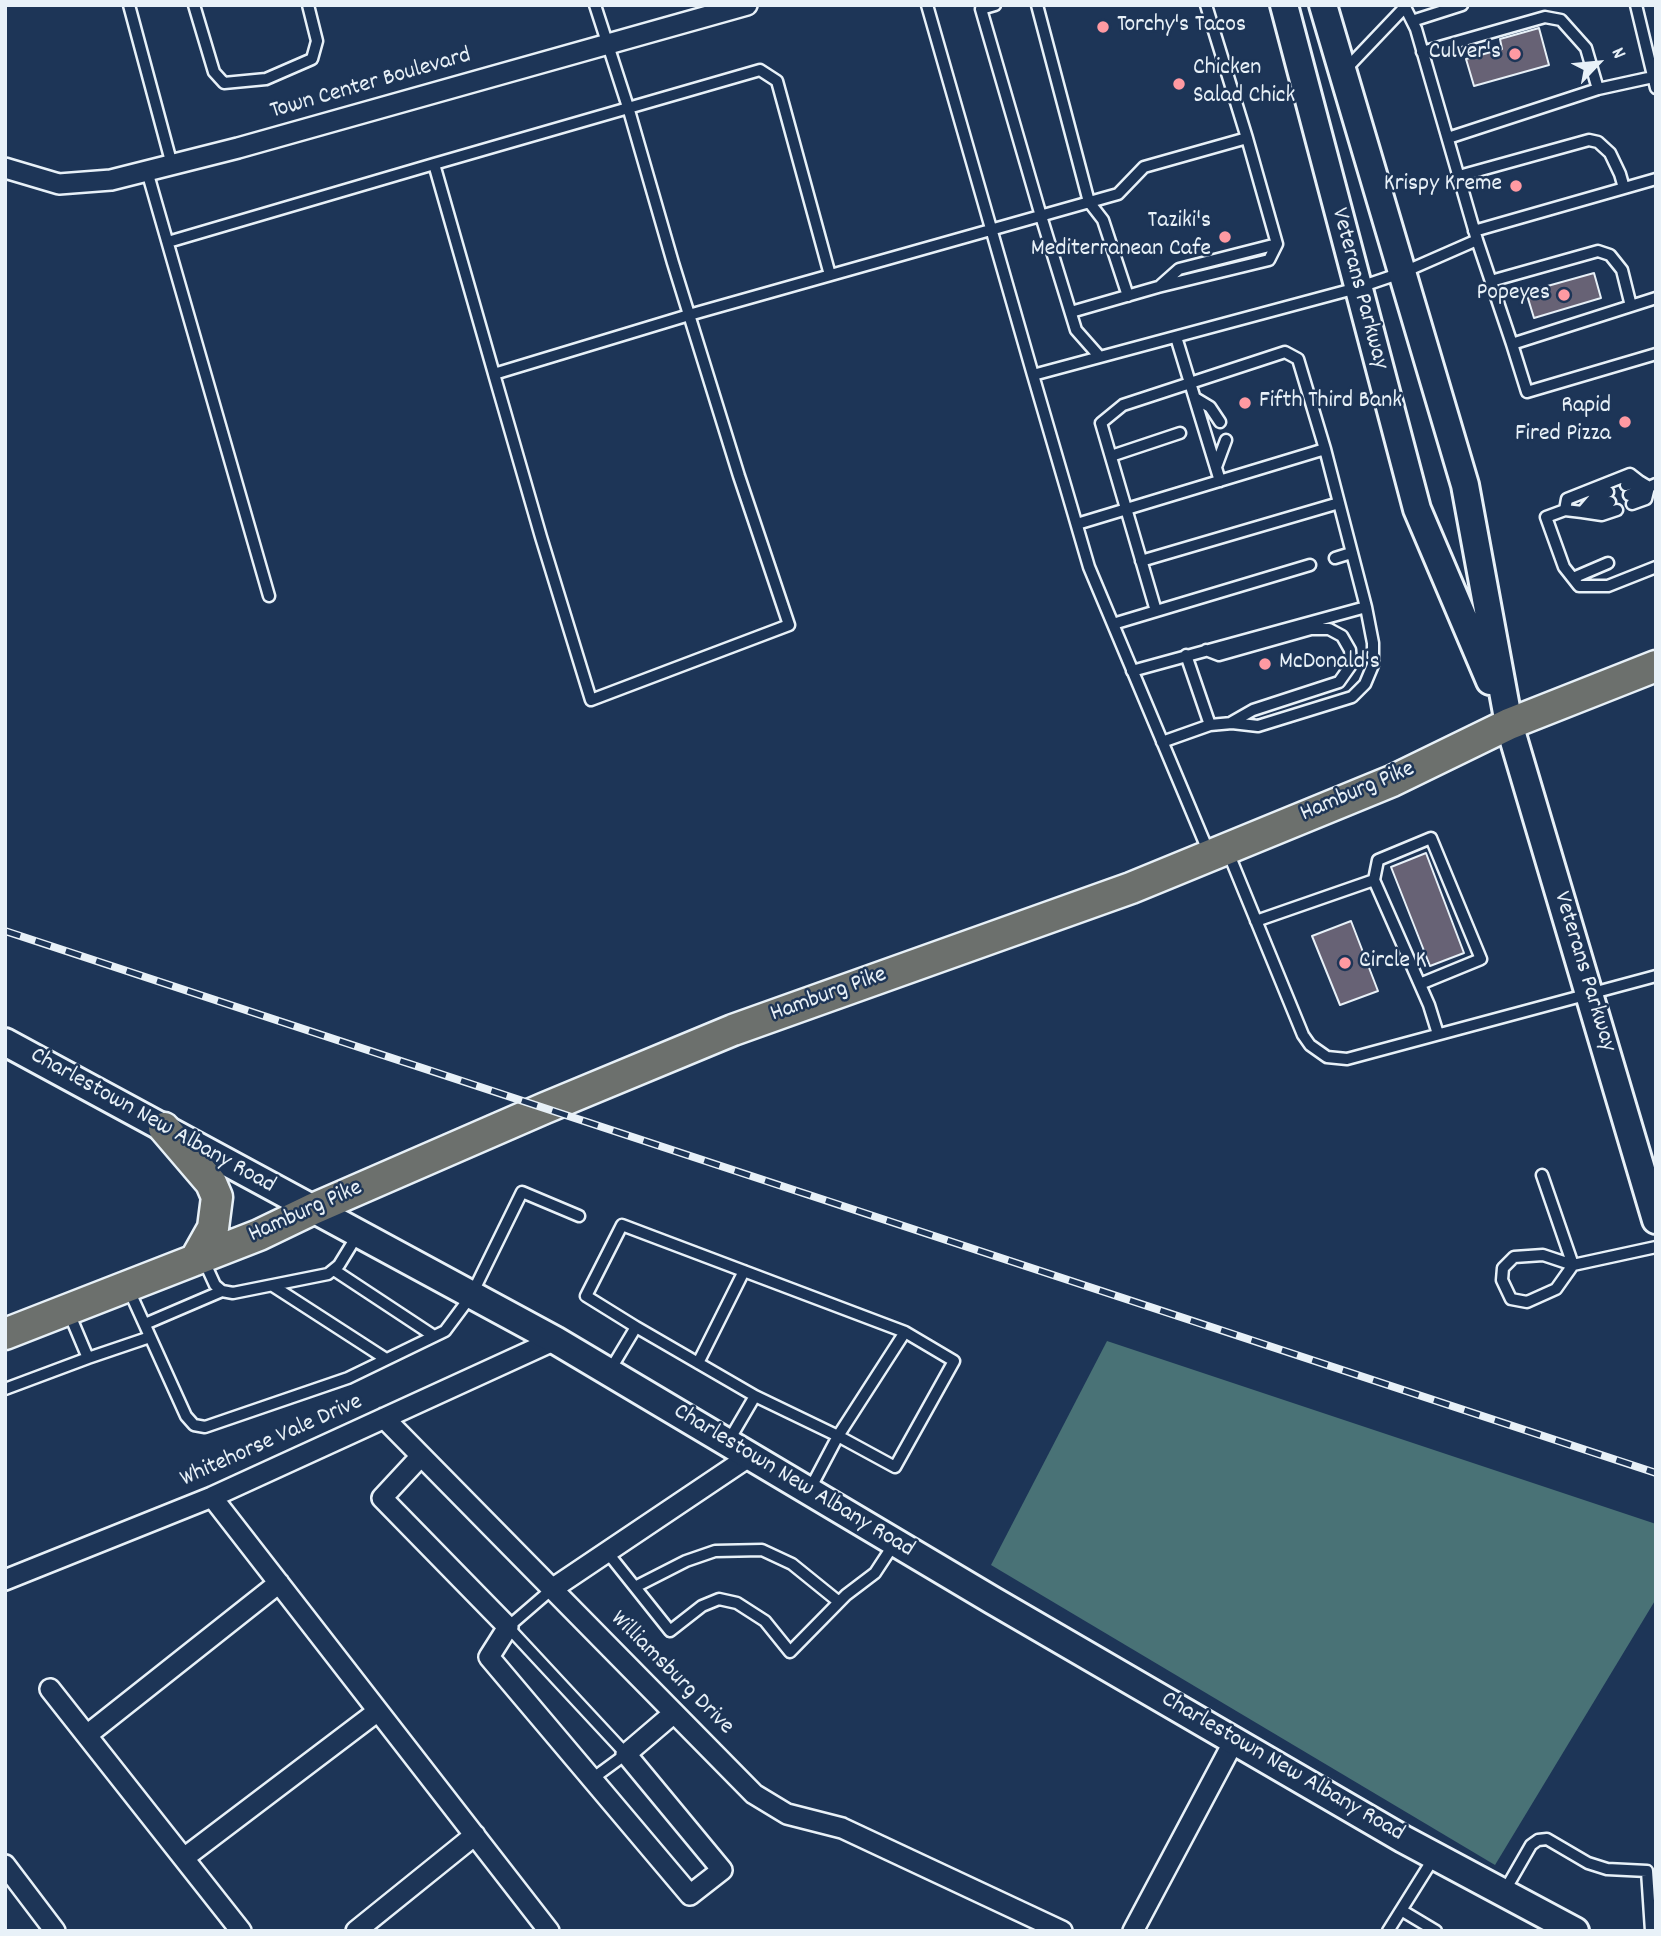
<!DOCTYPE html>
<html>
<head>
<meta charset="utf-8">
<style>
  body { margin:0 }
  #map { position:relative; width:1661px; height:1936px; overflow:hidden; background:#1d3557; font-family:Dekko,sans-serif }
  canvas { display:block }
  .frame { position:absolute; inset:0; border:7px solid #e8f1f8; pointer-events:none }
  .north { position:absolute; left:1563px; top:28px; width:70px; height:70px; -webkit-text-stroke:5px #1d3557; paint-order:stroke; rotate:64deg; font-size:19px; font-weight:700; line-height:28px; text-align:center; color:#e8f1f8 }
  .north::after { content:''; display:block; margin:auto; width:24px; height:32px; background:#e8f1f8; clip-path:polygon(50% 0,100% 100%,50% 72%,0 100%) }
</style>
</head>
<body>
<div id="map">
<canvas width="1661" height="1936"></canvas>
<div class="frame"></div>
<div class="north">N</div>
</div>
<script>
const c = document.querySelector('canvas').getContext('2d');
c.lineJoin = 'round';
function paint(path, color) { c.fillStyle = color; c.fill(path, 'evenodd'); }
const poly = rows => new Path2D(rows.map(r => 'M' + r).join(''));
function trace(path, color, width, dash) { c.strokeStyle = color; c.lineWidth = width; c.lineCap = dash ? 'butt' : 'round'; c.setLineDash(dash || []); c.stroke(path); }
function write(font, color, halo, rows, align = 'center') {
  c.font = font + ' Dekko,sans-serif'; c.lineWidth = 5; c.setLineDash([]); c.textBaseline = 'middle'; c.strokeStyle = halo; c.fillStyle = color; for (const [text, x, y, turn = 0] of rows) {
    c.save(); c.translate(x, y); c.rotate((+turn || 0) * Math.PI / 180); c.textAlign = isNaN(turn) ? turn : align; if (halo) c.strokeText(text, 0, 0); c.fillText(text, 0, 0); c.restore();
  }
}
paint(poly([
  [1107,1341,1656,1524,1656,1599,1495,1865,991,1565]
]), '#497276');
const building = poly([
  [1539,28,1549,65,1474,86,1466,59,1502,49,1500,39,1539,28],
  [1594,273,1601,298,1534,318,1526,292,1594,273],
  [1426,853,1464,953,1430,966,1391,867,1426,853],
  [1351,921,1378,991,1340,1005,1312,936,1351,921]
]);
paint(building, '#676275');
trace(building, '#e8f1f8', 2);
const lane = poly([
  [129,5,172,165],
  [194,5,214,72,224,83,266,79,312,59,317,41,308,5],
  [927,5,1033,375,1357,288,1404,272,1477,240,1416,29,1404,5],
  [995,5,981,9,1041,216,1076,330,1099,356],
  [1037,5,1089,202,1103,220,1128,296],
  [1636,5,1656,88],
  [1412,21,1462,5],
  [1422,52,1545,17,1561,20,1586,48,1598,89],
  [1346,69,1405,7],
  [1448,138,1598,89,1653,77,1656,78],
  [147,171,269,596],
  [1459,176,1589,140,1598,142,1610,153,1620,174,1624,188],
  [1474,231,1656,179],
  [1477,240,1512,344,1656,298],
  [168,242,434,164],
  [830,275,777,81,760,70,434,164,494,374,689,315,1118,194,1144,167,1247,138,1206,5],
  [1491,281,1598,251,1610,255,1622,270,1631,306],
  [1161,285,1179,269,1277,244],
  [1071,312,1158,287,1269,260,1277,244,1247,138],
  [1176,337,1220,481],
  [1512,344,1527,392,1656,354],
  [494,374,541,537,591,700,789,625,739,476,673,263,628,107,595,5],
  [1033,375,1089,567,1209,853],
  [1195,398,1210,407,1220,422],
  [1111,456,1180,433],
  [1216,467,1226,440],
  [1626,485,1639,481,1649,487,1656,484],
  [1608,492,1594,498,1582,512,1565,510,1546,517,1564,567,1579,586,1608,586,1656,567],
  [1629,495,1649,487],
  [1632,504,1646,499,1649,487],
  [1565,510,1567,499,1630,474,1639,481],
  [1586,511,1610,502],
  [1582,512,1602,515,1617,510],
  [1077,524,1325,449,1366,607],
  [1335,558,1351,553],
  [1141,561,1339,503],
  [1573,578,1608,563],
  [1156,611,1101,423,1123,405,1285,352,1298,359,1325,449],
  [1113,624,1310,565],
  [1206,650,1219,655,1311,629,1329,629,1342,636,1350,650,1351,665,1339,682,1253,710,1232,722],
  [1186,655,1210,725],
  [1132,671,1366,607,1373,643,1373,665,1365,684,1352,697,1258,726,1232,723,1210,725,1162,742],
  [1228,852,1303,1035,1310,1045,1327,1057,1347,1059,1656,976],
  [1374,880,1378,860,1431,838,1481,959,1420,984],
  [1256,921,1374,880,1429,1005,1438,1034],
  [1542,1175,1573,1265],
  [204,1261,215,1285,222,1291,233,1293,328,1274,339,1265,358,1234],
  [1573,1265,1556,1289,1527,1302,1511,1299,1502,1280,1503,1268,1514,1257,1543,1255,1573,1265,1656,1247],
  [334,1270,434,1336],
  [273,1286,386,1359],
  [129,1290,186,1416,194,1425,205,1427,348,1378,445,1331,471,1296,522,1192,579,1216],
  [145,1324,222,1291],
  [636,1327,586,1296,622,1225,905,1332],
  [88,1358,150,1337],
  [698,1363,744,1271],
  [609,1372,636,1327,755,1396,728,1442],
  [5,1389,88,1358,69,1313],
  [755,1396,838,1436,905,1332,954,1361,895,1467,838,1436,809,1491],
  [607,1552,670,1631,702,1606,719,1599,737,1603,765,1621,790,1652,846,1595,875,1573,894,1544],
  [635,1587,686,1561,715,1551,762,1550,792,1564,839,1602],
  [552,1589,508,1627,626,1754,592,1779],
  [1504,1892,1531,1845,1538,1840,1547,1839,1588,1863,1607,1869,1647,1871,1651,1931],
  [1401,1910,1436,1931],
  [1388,1931,1435,1856]
]);
const street = poly([
  [5,168,59,184,111,180,238,148,747,5],
  [384,1418,754,1794,787,1814,842,1828,1062,1931],
  [421,1456,382,1498,508,1627,489,1657,690,1895,722,1870,626,1754,674,1713],
  [212,1497,549,1931],
  [5,1580,212,1497,555,1340],
  [552,1589,750,1456],
  [50,1689,241,1931],
  [87,1735,279,1583],
  [184,1858,378,1711],
  [5,1865,55,1931],
  [356,1931,475,1835],
  [1133,1931,1234,1741]
]);
const secondary = poly([
  [1284,5,1417,509,1490,681],
  [1323,5,1465,485,1509,724,1656,1220],
  [5,1042,555,1340,992,1600,1403,1839,1575,1931]
]);
const primary = poly([
  [164,1128,211,1183,217,1197,213,1228,195,1260],
  [5,1334,259,1235,313,1209,545,1108,733,1030,1131,888,1392,781,1509,724,1656,666]
]);
trace(lane, '#e8f1f8', 15);
trace(street, '#e8f1f8', 24);
trace(secondary, '#e8f1f8', 32);
trace(primary, '#e8f1f8', 35);
trace(lane, '#1d3557', 10);
trace(street, '#1d3557', 19);
trace(secondary, '#1d3557', 26);
trace(primary, '#6c706d', 30);
const rail = poly([
  [5,931,1656,1473]
]);
trace(rail, '#e8f1f8', 8);
trace(rail, '#1d3557', 5, [16]);
for (const [x, y, r, color] of [
  [1103,27,7,"#ff9aa2"],
  [1515,54,7,"#ff9aa2"],
  [1179,84,7,"#ff9aa2"],
  [1516,186,7,"#ff9aa2"],
  [1225,237,7,"#ff9aa2"],
  [1564,295,7,"#ff9aa2"],
  [1245,403,7,"#ff9aa2"],
  [1625,422,7,"#ff9aa2"],
  [1265,664,7,"#ff9aa2"],
  [1345,963,7,"#ff9aa2"]
]) { const dot = new Path2D(); dot.arc(x, y, r, 0, 2 * Math.PI); c.fillStyle = color; c.fill(dot); trace(dot, '#1d3557', 2.5); }
write('24px', '#e8f1f8', '#1d3557', [
  ["Torchy's Tacos",1117,27],
  ["Culver's",1501,54,"right"],
  ["Chicken",1193,70],
  ["Salad Chick",1193,98],
  ["Krispy Kreme",1502,186,"right"],
  ["Taziki's",1211,223,"right"],
  ["Mediterranean Cafe",1211,251,"right"],
  ["Popeyes",1550,295,"right"],
  ["Fifth Third Bank",1259,403],
  ["Rapid",1611,408,"right"],
  ["Fired Pizza",1611,436,"right"],
  ["McDonald's",1279,664],
  ["Circle K",1359,963]
], 'left');
write('24px', '#e8f1f8', '#1d3557', [
  ["Town Center Boulevard",371,85,-16],
  ["Veterans Parkway",1358,289,75],
  ["Hamburg Pike",1358,793,-23],
  ["Veterans Parkway",1583,972,73],
  ["Hamburg Pike",829,996,-20],
  ["Charlestown New Albany Road",152,1122,29],
  ["Hamburg Pike",306,1213,-24],
  ["Whitehorse Vale Drive",272,1442,-24],
  ["Charlestown New Albany Road",793,1482,31],
  ["Williamsburg Drive",671,1674,45],
  ["Charlestown New Albany Road",1282,1768,30]
]);
</script>
</body>
</html>
